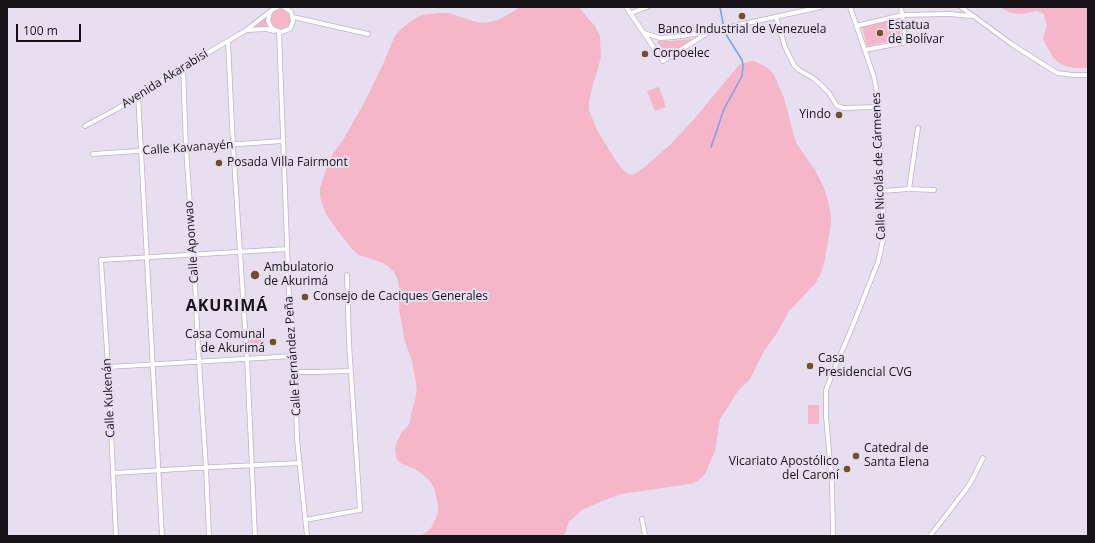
<!DOCTYPE html>
<html>
<head>
<meta charset="utf-8">
<style>
  body { margin:0 }
  #map { position:relative; width:1095px; height:543px; overflow:hidden; background:#e7deef; font-family:"Open Sans",sans-serif }
  canvas { display:block }
  .frame { position:absolute; inset:0; border:8px solid #171319; pointer-events:none }
  .scale { position:absolute; left:16px; top:24px; width:65px; height:18px; box-sizing:border-box; border:2px solid #171319; border-top:0; padding-left:5px; font-size:12px; line-height:14px; white-space:nowrap; color:#171319; -webkit-text-stroke:3px #e7deef; paint-order:stroke }
</style>
</head>
<body>
<div id="map">
<canvas width="1095" height="543"></canvas>
<div class="frame"></div>
<div class="scale">100 m</div>
</div>
<script>
const c = document.querySelector('canvas').getContext('2d');
c.lineJoin = 'round';
function paint(path, color) { c.fillStyle = color; c.fill(path, 'evenodd'); }
const poly = rows => new Path2D(rows.map(r => 'M' + r).join(''));
function trace(path, color, width, dash) { c.strokeStyle = color; c.lineWidth = width; c.lineCap = dash ? 'butt' : 'round'; c.setLineDash(dash || []); c.stroke(path); }
function write(font, color, halo, rows, align = 'center') {
  c.font = font + ' "Open Sans",sans-serif'; c.lineWidth = 4; c.setLineDash([]); c.textBaseline = 'middle'; c.strokeStyle = halo; c.fillStyle = color; for (const [text, x, y, turn = 0] of rows) {
    c.save(); c.translate(x, y); c.rotate((+turn || 0) * Math.PI / 180); c.textAlign = isNaN(turn) ? turn : align; if (halo) c.strokeText(text, 0, 0); c.fillText(text, 0, 0); c.restore();
  }
}
paint(poly([
  [520,7,579,7,586,16,595,26,600,37,601,56,598,69,593,84,589,101,589,110,597,130,616,161,623,170,630,175,634,174,641,170,670,145,695,118,739,65,750,61,754,61,768,68,774,75,784,98,794,136,797,144,816,172,824,188,828,201,831,215,831,223,825,260,821,273,815,284,789,311,777,333,764,351,750,379,738,391,720,419,715,451,705,474,699,480,691,484,683,485,621,494,597,503,582,510,569,522,566,530,565,536,524,536,515,535,507,536,421,536,431,528,435,520,438,513,438,504,434,488,429,480,423,475,415,469,402,464,398,461,396,457,395,448,398,439,402,432,408,426,410,422,411,413,415,401,417,389,412,361,404,339,403,330,399,310,400,293,398,280,394,272,388,266,380,262,359,255,352,249,337,230,326,214,322,204,320,196,320,188,328,163,333,154,343,140,364,103,384,62,391,45,395,36,401,29,414,19,422,15,439,13,448,13,473,21,482,23,490,22,498,20,514,11],
  [1000,7,1088,7,1088,68,1076,68,1068,67,1061,64,1054,59,1044,41,1043,38,1047,26,1044,14,1037,11,1021,14,1010,13],
  '271 19a10 10 0 1 1 20 0a10 10 0 1 1-20 0Z',
  [267,17,267,23,269,28,252,28],
  [898,19,901,39,867,46,862,27],
  [693,39,666,56,657,41,671,41],
  [659,87,666,107,655,111,647,91],
  [264,331,266,353,251,354,249,332],
  [808,405,819,405,819,424,808,424]
]), '#f4b6c8');
trace(poly([
  [711,147,724,109,742,76,743,65,742,60,727,36,723,23,720,7]
]), '#78a1e6', 1.5);
const minor = poly([
  [278,7,275,8,270,12,268,21,271,27,273,29,281,32,290,29,293,21,291,12,284,7],
  [626,7,663,61,709,32],
  [961,7,1013,45,1057,73,1073,75,1088,75],
  [631,13,647,7],
  [293,17,368,34],
  [776,17,785,47,794,65,799,70,813,78,820,84,829,93,837,106,843,108,878,107],
  [856,26,902,15,949,14,972,16],
  [247,30,266,29,274,31],
  [279,32,289,296,294,339,297,439,307,536],
  [644,33,660,38,674,37,702,33,821,7],
  [228,41,233,145,247,358,255,536],
  [865,50,906,42,901,7],
  [183,67,186,148,194,263,198,346,206,467,209,536],
  [138,95,162,536],
  [85,126,115,110,192,62,245,31,272,10],
  [93,154,283,141],
  [909,189,918,128],
  [882,191,909,189,934,190],
  [108,367,294,356],
  [295,372,317,372,351,371],
  [113,473,214,467,300,463],
  [642,519,645,536],
  [305,520,360,510,349,343,347,275],
  [116,536,108,367,101,260,287,249],
  [833,536,832,484,826,416,826,390,835,367,851,330,878,262,884,236,879,114,877,93,874,77,850,7],
  [930,536,964,492,971,482,983,458]
]);
trace(minor, '#bcb3c3', 5.5);
trace(minor, '#fff', 4);
for (const [x, y, r, color] of [
  [742,16,4,"#705126"],
  [880,33,4,"#705126"],
  [645,54,4,"#705126"],
  [839,115,4,"#705126"],
  [219,163,4,"#705126"],
  [255,275,5,"#705126"],
  [305,297,4,"#705126"],
  [273,342,4,"#705126"],
  [810,366,4,"#705126"],
  [856,456,4,"#705126"],
  [847,469,4,"#705126"]
]) { const dot = new Path2D(); dot.arc(x, y, r, 0, 2 * Math.PI); c.fillStyle = color; c.fill(dot); trace(dot, '#e7deef', 1.5); }
write('12px', '#171319', '#e7deef', [
  ["Estatua",888,26],
  ["de Bolívar",888,40],
  ["Banco Industrial de Venezuela",742,30,"center"],
  ["Corpoelec",653,54],
  ["Yindo",831,115,"right"],
  ["Posada Villa Fairmont",227,163],
  ["Ambulatorio",264,268],
  ["de Akurimá",264,282],
  ["Consejo de Caciques Generales",313,297],
  ["Casa Comunal",265,335,"right"],
  ["de Akurimá",265,349,"right"],
  ["Casa",818,359],
  ["Presidencial CVG",818,373],
  ["Catedral de",864,449],
  ["Santa Elena",864,463],
  ["Vicariato Apostólico",839,462,"right"],
  ["del Caroní",839,476,"right"]
], 'left');
write('12px', '#171319', '#e7deef', [
  ["Avenida Akarabisí",165,79,-32],
  ["Calle Kavanayén",188,148,-4],
  ["Calle Nicolás de Cármenes",879,166,-92],
  ["Calle Aponwao",192,242,-94],
  ["Calle Fernández Peña",293,356,-94],
  ["Calle Kukenán",109,398,-93]
]);
c.letterSpacing = '1px';
write('bold 16px', '#171319', '#e7deef', [
  ["AKURIMÁ",227,306]
]);
c.letterSpacing = '0px';
</script>
</body>
</html>
